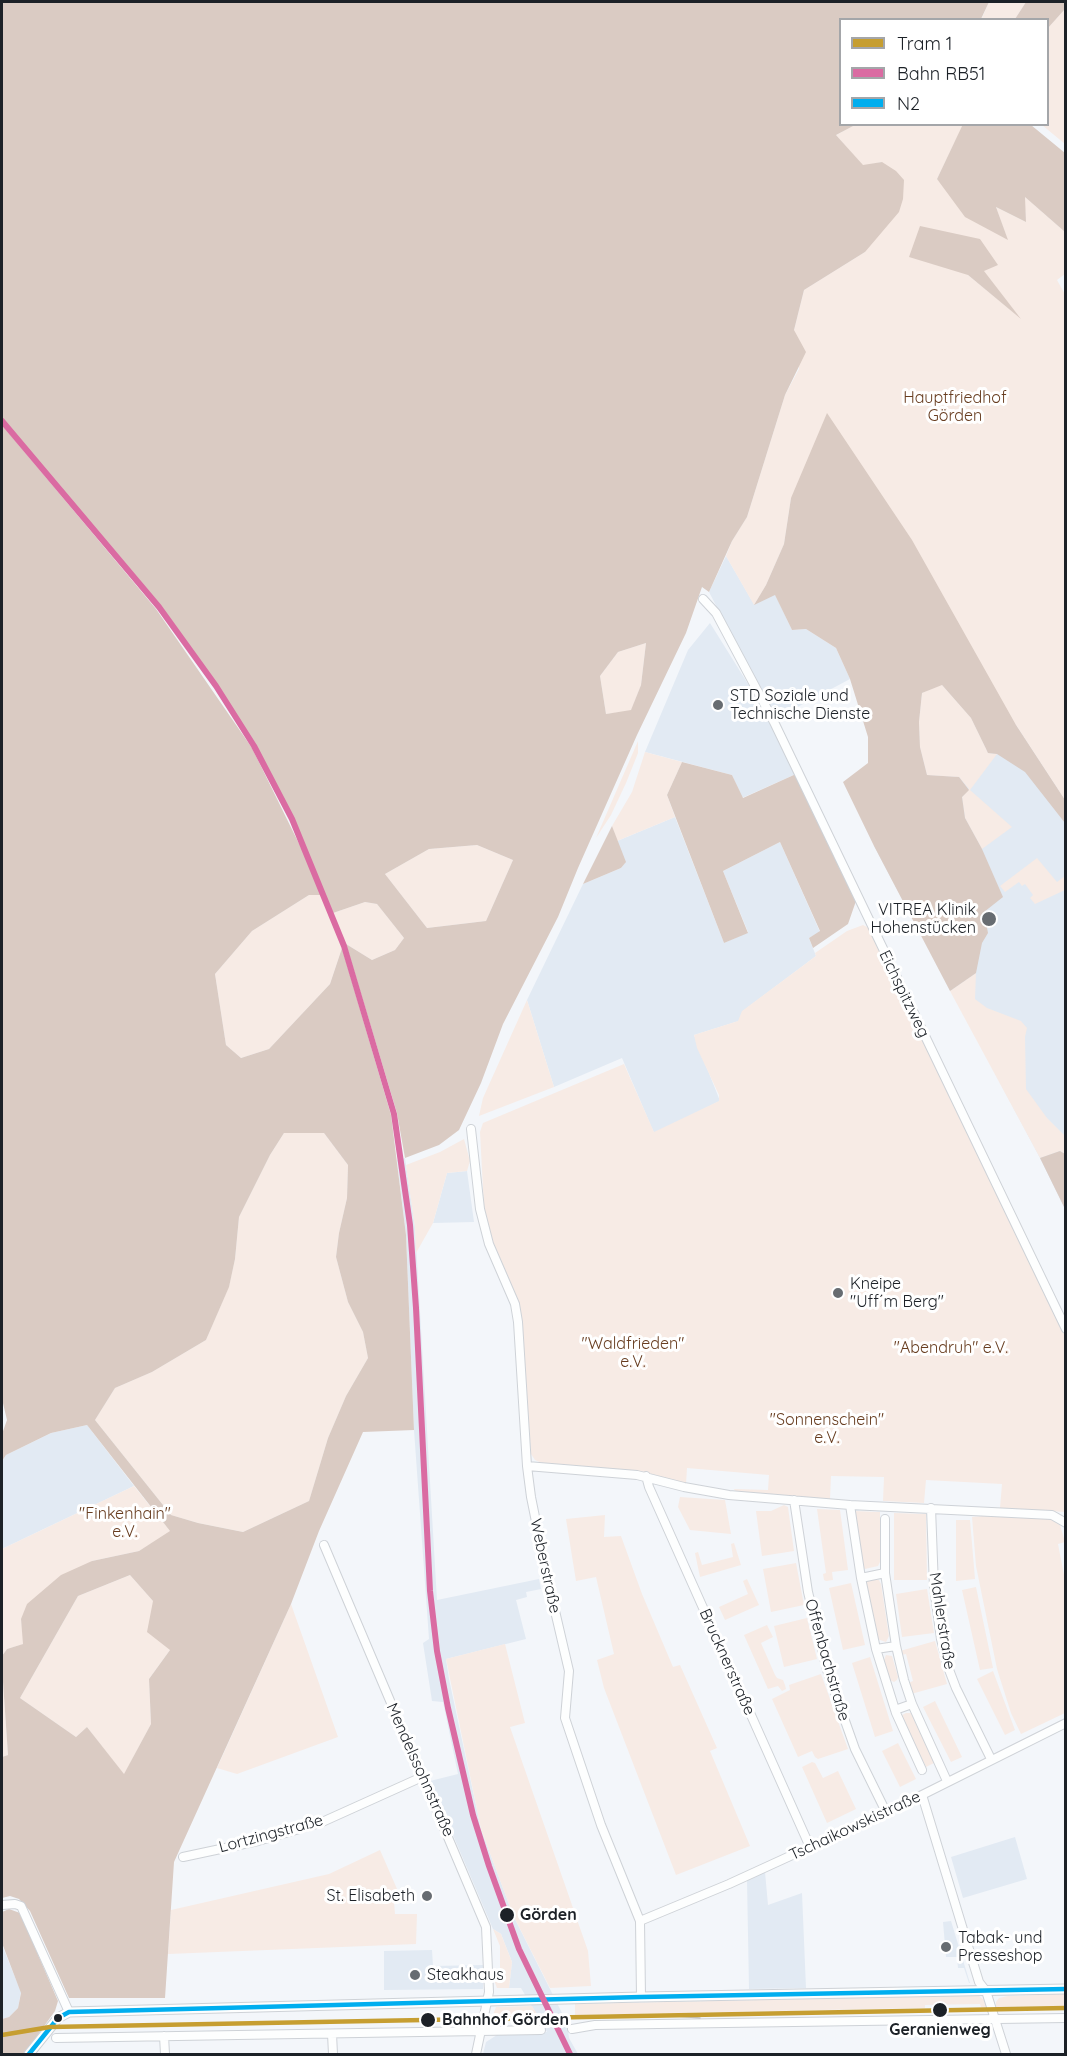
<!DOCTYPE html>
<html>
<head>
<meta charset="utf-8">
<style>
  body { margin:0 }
  #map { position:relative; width:1067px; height:2056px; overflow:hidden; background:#f3f6fa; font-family:Quicksand,sans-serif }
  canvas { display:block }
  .frame { position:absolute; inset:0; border:3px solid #1c2127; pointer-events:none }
  .legend { position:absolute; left:839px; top:18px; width:210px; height:108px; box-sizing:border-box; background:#fff; border:2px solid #a4a6a9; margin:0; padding:8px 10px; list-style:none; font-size:18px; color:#1c2127 }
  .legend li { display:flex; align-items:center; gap:12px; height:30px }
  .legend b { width:30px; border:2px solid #a4a6a9 }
</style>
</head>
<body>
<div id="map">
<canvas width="1067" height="2056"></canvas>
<div class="frame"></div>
<ul class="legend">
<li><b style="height:8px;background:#c69e31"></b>Tram 1</li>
<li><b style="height:8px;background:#da6ba2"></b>Bahn RB51</li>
<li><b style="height:8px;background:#00aeef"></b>N2</li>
</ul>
</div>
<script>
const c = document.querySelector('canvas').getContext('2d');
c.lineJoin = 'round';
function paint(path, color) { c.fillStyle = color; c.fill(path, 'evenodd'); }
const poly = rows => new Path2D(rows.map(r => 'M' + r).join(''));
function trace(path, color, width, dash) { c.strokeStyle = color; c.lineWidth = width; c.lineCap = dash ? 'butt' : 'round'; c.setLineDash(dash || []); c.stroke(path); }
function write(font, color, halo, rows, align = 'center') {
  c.font = font + ' Quicksand,sans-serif'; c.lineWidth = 6; c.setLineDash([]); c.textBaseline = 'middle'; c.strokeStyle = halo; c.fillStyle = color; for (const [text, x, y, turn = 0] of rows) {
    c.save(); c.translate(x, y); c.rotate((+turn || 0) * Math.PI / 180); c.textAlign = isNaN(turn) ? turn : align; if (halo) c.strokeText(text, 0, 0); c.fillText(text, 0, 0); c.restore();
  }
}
paint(poly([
  [726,556,754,604,775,594,792,630,806,629,836,648,850,679,775,719,709,592],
  [710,623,773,724,796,774,742,798,732,775,645,752,688,650],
  [1016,725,1065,800,1065,1209,1040,1158,874,846],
  [675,817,724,943,748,932,723,871,780,842,820,932,809,938,816,956,743,1011,739,1021,694,1035,720,1101,654,1133,622,1058,554,1087,527,1000,583,884,621,868,625,863,617,841],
  [405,1158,415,1227,437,1600,539,1579,541,1589,526,1592,527,1597,516,1600,526,1639,446,1659,449,1679,481,1829,513,1915,567,2023,569,2038,578,2054,483,2054,486,2042,497,2035,547,2032,521,1988,509,1988,512,1962,501,1934,493,1929,430,1781,458,1774,443,1702,432,1701,423,1643,429,1639,414,1430,406,1235,397,1160],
  [467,1171,474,1222,433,1223,447,1173],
  [87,1425,134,1486,2,1549,2,1461,6,1455,51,1433],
  [1015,1837,1027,1879,963,1898,951,1857],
  [765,1872,768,1905,802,1893,806,1988,749,1989,747,1880],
  [951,1921,970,1983,969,1983,964,1968,958,1968,957,1957,946,1957,943,1922],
  [2,1945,21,1992,18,2008,9,2017,2,2019],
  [432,1950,433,1966,483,1965,483,1989,384,1990,384,1951]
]), '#e2eaf3');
paint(poly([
  [989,2,1026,2,1015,19,981,20],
  [1065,9,1065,144,1042,125,1048,124,1048,28],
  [876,124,963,125,937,179,1007,239,996,207,1026,222,1024,196,1065,232,1065,274,1057,280,1066,296,1065,800,1016,725,791,498,784,544,766,585,754,605,726,556,732,541,747,517,785,395,799,369,794,330,804,290,865,252,882,162,863,166,836,135,855,125],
  [997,264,983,271,1018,316,968,275],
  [646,643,641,685,631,711,606,714,600,676,618,652],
  [941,684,971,718,988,753,997,754,970,790,1012,827,982,849,965,818,962,797,969,789,959,777,927,775,920,747,919,722,922,693],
  [638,741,638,753,626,783,611,815,596,838],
  [645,752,682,762,667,795,675,817,617,841,612,826,632,792],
  [477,845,513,860,486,921,427,928,385,874,429,849],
  [1037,858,1057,882,1065,876,1065,890,1035,904,1030,898,1033,895,1025,884,1022,886,1019,882,1005,892,1000,886],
  [309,895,321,895,342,948,330,984,269,1049,241,1058,226,1045,215,974,252,931],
  [365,902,377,904,404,938,395,950,372,960,346,944,333,913],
  [863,925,869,928,1065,1336,1065,1512,1000,1508,1002,1484,926,1480,924,1503,883,1501,884,1477,831,1476,830,1499,735,1491,734,1489,768,1490,769,1475,687,1468,686,1484,641,1471,542,1463,535,1460,531,1454,522,1325,518,1303,489,1244,484,1208,480,1132,483,1123,624,1064,654,1132,719,1101,719,1095,697,1048,694,1035,738,1021,742,1011,816,956,815,953,847,931],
  [976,973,975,999,987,1008,1021,1021,1027,1028,1025,1037,1026,1089,1047,1118,1065,1136,1065,1154,1060,1151,1040,1158,950,991],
  [527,1000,554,1087,479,1116,483,1098],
  [284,1133,324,1133,348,1165,347,1198,339,1233,336,1257,348,1302,363,1332,368,1358,346,1396,328,1438,309,1501,243,1532,198,1523,171,1515,95,1420,115,1388,152,1372,206,1340,229,1286,235,1259,239,1217,270,1155],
  [464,1139,470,1161,467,1171,447,1173,433,1223,416,1253,415,1227,406,1165,440,1152],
  [134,1486,171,1532,139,1551,92,1561,21,1619,24,1644,7,1649,2,1656,2,1549],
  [680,1497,725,1500,731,1534,690,1530,678,1507],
  [784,1505,788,1507,794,1551,762,1556,756,1511,771,1511],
  [817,1509,840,1510,848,1570,832,1572,833,1580,826,1581,824,1580,823,1574,826,1573],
  [854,1511,880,1512,880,1562,878,1566,865,1569,863,1567],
  [894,1513,926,1514,927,1580,894,1580],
  [605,1515,604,1537,621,1536,642,1594,673,1667,680,1665,717,1748,710,1751,750,1846,676,1875,604,1688,597,1660,614,1654,596,1577,576,1581,566,1519],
  [993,1515,1053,1518,1060,1525,1065,1542,1058,1544,1066,1585,1065,1713,1021,1734,1011,1713,997,1669,976,1566,972,1517],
  [956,1520,970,1520,975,1579,956,1581],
  [734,1543,741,1565,700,1577,695,1553,698,1552,702,1565,733,1557,731,1544],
  [796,1563,804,1605,771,1612,763,1569],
  [130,1575,153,1601,170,1650,149,1679,151,1724,124,1775,87,1727,76,1737,20,1698,78,1596],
  [747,1579,759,1605,725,1620,719,1607,748,1594,743,1581],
  [874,1579,879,1580,881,1584,889,1636,886,1642,877,1639,865,1585,867,1581],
  [851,1583,865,1645,843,1650,829,1588],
  [976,1587,993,1668,980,1670,962,1590],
  [927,1589,934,1633,902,1637,896,1594],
  [291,1604,338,1737,237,1774,217,1768],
  [807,1618,817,1659,784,1667,774,1626],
  [767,1625,773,1637,761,1643,775,1675,777,1678,783,1680,785,1685,786,1689,782,1691,778,1686,768,1689,744,1635],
  [935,1641,947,1684,911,1694,908,1683,913,1681,906,1654,901,1655,900,1651],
  [505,1644,525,1723,510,1727,588,1951,591,1986,550,1988,513,1915,481,1829,446,1659],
  [886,1655,892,1656,898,1677,897,1680,894,1682,890,1680,884,1660],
  [870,1657,893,1731,875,1737,852,1663],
  [993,1671,1015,1730,1005,1735,977,1679],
  [821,1674,848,1749,818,1759,815,1757,812,1751,798,1757,772,1699,790,1690,789,1685],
  [3,1681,8,1755,2,1757,2,1682],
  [935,1701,962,1757,951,1762,923,1707],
  [906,1713,911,1713,934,1763,926,1767,903,1720,902,1715],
  [898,1743,916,1779,900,1787,882,1751],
  [812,1762,815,1763,823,1778,838,1771,856,1809,827,1823,802,1767],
  [380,1850,401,1898,394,1902,395,1914,417,1914,416,1944,168,1954,171,1910,329,1874],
  [493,1929,501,1934,512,1962,509,1988,497,1988,491,1972,500,1971,500,1946],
  [1065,1994,1065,2006,996,2007,996,2002,999,1998,1008,1996],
  [937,1996,979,1996,984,2000,986,2007,981,2007,980,2004,925,2005,925,2008,575,2015,575,2004],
  [532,2006,537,2014,493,2015,496,2007]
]), '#f7ebe5');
paint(poly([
  [2,2,989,2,981,19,840,20,840,124,855,125,836,135,863,165,882,162,896,171,904,180,903,199,899,212,865,252,804,290,794,330,806,352,785,395,747,517,732,541,709,592,702,587,686,633,637,735,578,868,558,917,503,1024,481,1083,459,1130,439,1145,405,1158,397,1113,346,944,372,960,395,950,404,938,377,904,365,902,333,913,293,817,255,744,216,682,159,603,2,418],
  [646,643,641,685,631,710,606,714,600,676,618,652],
  [477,845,513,860,486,921,427,928,385,874,429,849],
  [1026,2,1065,2,1065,9,1048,28,1048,20,1015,19],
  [963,124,1031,125,1065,153,1065,232,1025,197,1026,222,996,207,1008,240,965,217,937,179],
  [920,226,980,239,998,265,984,271,1021,319,968,275,909,257],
  [827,413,912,540,1016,725,1065,800,1065,823,1025,772,997,754,988,753,971,718,942,685,922,693,919,722,920,747,927,775,959,777,969,790,962,797,965,818,982,849,1003,897,984,912,988,933,982,943,976,973,950,991,874,846,843,782,868,763,868,737,850,679,836,648,806,629,792,630,775,595,754,605,766,585,784,544,791,498],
  [2,425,156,609,252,748,306,858,321,895,309,895,252,931,215,974,226,1045,241,1058,269,1049,330,984,342,948,391,1115,406,1235,414,1430,363,1432,319,1531,291,1604,174,1862,165,1998,69,1998,30,1911,19,1899,10,1896,2,1898,2,1757,8,1755,3,1682,2,1682,2,1656,7,1649,23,1644,21,1619,27,1604,61,1575,92,1561,139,1551,170,1531,87,1425,51,1433,6,1455,2,1461,2,1434,7,1420,2,1399],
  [284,1133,324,1133,348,1165,347,1198,339,1233,336,1257,348,1302,363,1332,368,1358,346,1396,328,1438,309,1501,243,1532,198,1523,171,1515,95,1420,115,1388,152,1372,206,1340,229,1287,235,1259,239,1217,270,1155],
  [130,1575,153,1601,147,1632,170,1650,149,1679,151,1724,124,1774,87,1727,76,1737,20,1698,78,1596],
  [682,762,732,775,743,798,796,774,856,901,848,924,813,948,809,938,820,931,780,842,723,871,748,933,724,943,667,795],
  [612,826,626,862,621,868,583,884],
  [1060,1151,1065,1154,1065,1209,1040,1158],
  [9,1909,20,1913,58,2001,55,2011,24,2054,2,2054,2,2019,9,2017,18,2008,21,1993,2,1943,2,1912]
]), '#dacbc3');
const minor = poly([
  [703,599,716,613,774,722,1066,1329],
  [471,1129,480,1209,489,1244,515,1304,518,1322,527,1466,531,1497,548,1581,569,1671,565,1718,601,1825,640,1921,641,1997],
  [527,1466,637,1475,684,1487,729,1495,850,1505,1052,1515,1066,1523],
  [646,1476,649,1487,810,1847],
  [794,1500,808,1592,827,1670,855,1749,886,1812],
  [850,1505,861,1578,885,1573,885,1519],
  [931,1508,934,1587,941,1639,948,1667,956,1688,991,1759],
  [324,1545,486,1927,489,1992,476,2054],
  [861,1578,876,1649,896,1646,885,1573],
  [896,1646,904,1680,912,1704,947,1781],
  [876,1649,896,1713,922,1770],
  [895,1710,912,1704],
  [922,1795,979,1982,986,1991,1006,2054],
  [183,1857,258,1841,320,1823,422,1777],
  [2,1905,15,1904,21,1906,69,2012],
  [640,1921,729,1884,908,1802,1066,1723],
  [572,2029,595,2025,658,2024,1066,2018],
  [332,2034,333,2054],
  [164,2036,165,2054],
  [56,2038,541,2030]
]);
const tertiary = poly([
  [29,2054,58,2018,69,2012,641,1997,1066,1989]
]);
trace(minor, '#ced2d7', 10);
trace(tertiary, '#ced2d7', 11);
trace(minor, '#fdfefe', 8);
trace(tertiary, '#fdfefe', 9);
trace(poly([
  [664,2015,700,2018]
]), '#c3c4c5', 1.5);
trace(poly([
  [29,2054,58,2018,69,2012,641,1997,1066,1989]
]), '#00aeef', 4.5);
trace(poly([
  [2,421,159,607,216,686,254,746,292,819,344,946,394,1114,410,1225,416,1308,430,1591,437,1651,448,1708,473,1815,489,1866,519,1949,570,2054]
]), '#da6ba2', 6);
trace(poly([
  [2,2035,50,2027,1066,2008]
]), '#c69e31', 4.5);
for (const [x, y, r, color] of [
  [718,705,6,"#676c71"],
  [989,919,8,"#676c71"],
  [838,1293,6,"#676c71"],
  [427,1896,6,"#676c71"],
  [507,1915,8,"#1c2127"],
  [946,1947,6,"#676c71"],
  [415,1975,6,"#676c71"],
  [940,2010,8,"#1c2127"],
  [58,2018,5,"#1c2127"],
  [428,2020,8,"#1c2127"]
]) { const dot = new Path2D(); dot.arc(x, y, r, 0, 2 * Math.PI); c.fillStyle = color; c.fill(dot); trace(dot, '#fff', 2); }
write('16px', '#683d20', '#fff', [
  ["Hauptfriedhof",955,398],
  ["Görden",955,416],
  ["\"Waldfrieden\"",633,1344],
  ["e.V.",633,1362],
  ["\"Abendruh\" e.V.",951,1348],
  ["\"Sonnenschein\"",827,1420],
  ["e.V.",827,1438],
  ["\"Finkenhain\"",125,1514],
  ["e.V.",125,1532]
]);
write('16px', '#1c2127', '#fff', [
  ["STD Soziale und",730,696],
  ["Technische Dienste",730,714],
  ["VITREA Klinik",976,910,"right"],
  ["Hohenstücken",976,928,"right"],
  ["Kneipe",850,1284],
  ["\"Uff´m Berg\"",850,1302],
  ["St. Elisabeth",415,1896,"right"],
  ["Tabak- und",958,1938],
  ["Presseshop",958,1956],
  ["Steakhaus",427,1975]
], 'left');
write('16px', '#1c2127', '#fff', [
  ["Eichspitzweg",904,994,64],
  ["Weberstraße",545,1566,78],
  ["Mahlerstraße",942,1621,81],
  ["Offenbachstraße",827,1660,74],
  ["Brucknerstraße",727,1662,66],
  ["Mendelssohnstraße",420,1770,66],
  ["Tschaikowskistraße",855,1826,-25],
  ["Lortzingstraße",271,1834,-15]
]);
write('bold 16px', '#1c2127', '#fff', [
  ["Görden",520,1915],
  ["Bahnhof Görden",442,2020],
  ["Geranienweg",940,2030,"center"]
], 'left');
</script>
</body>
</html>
